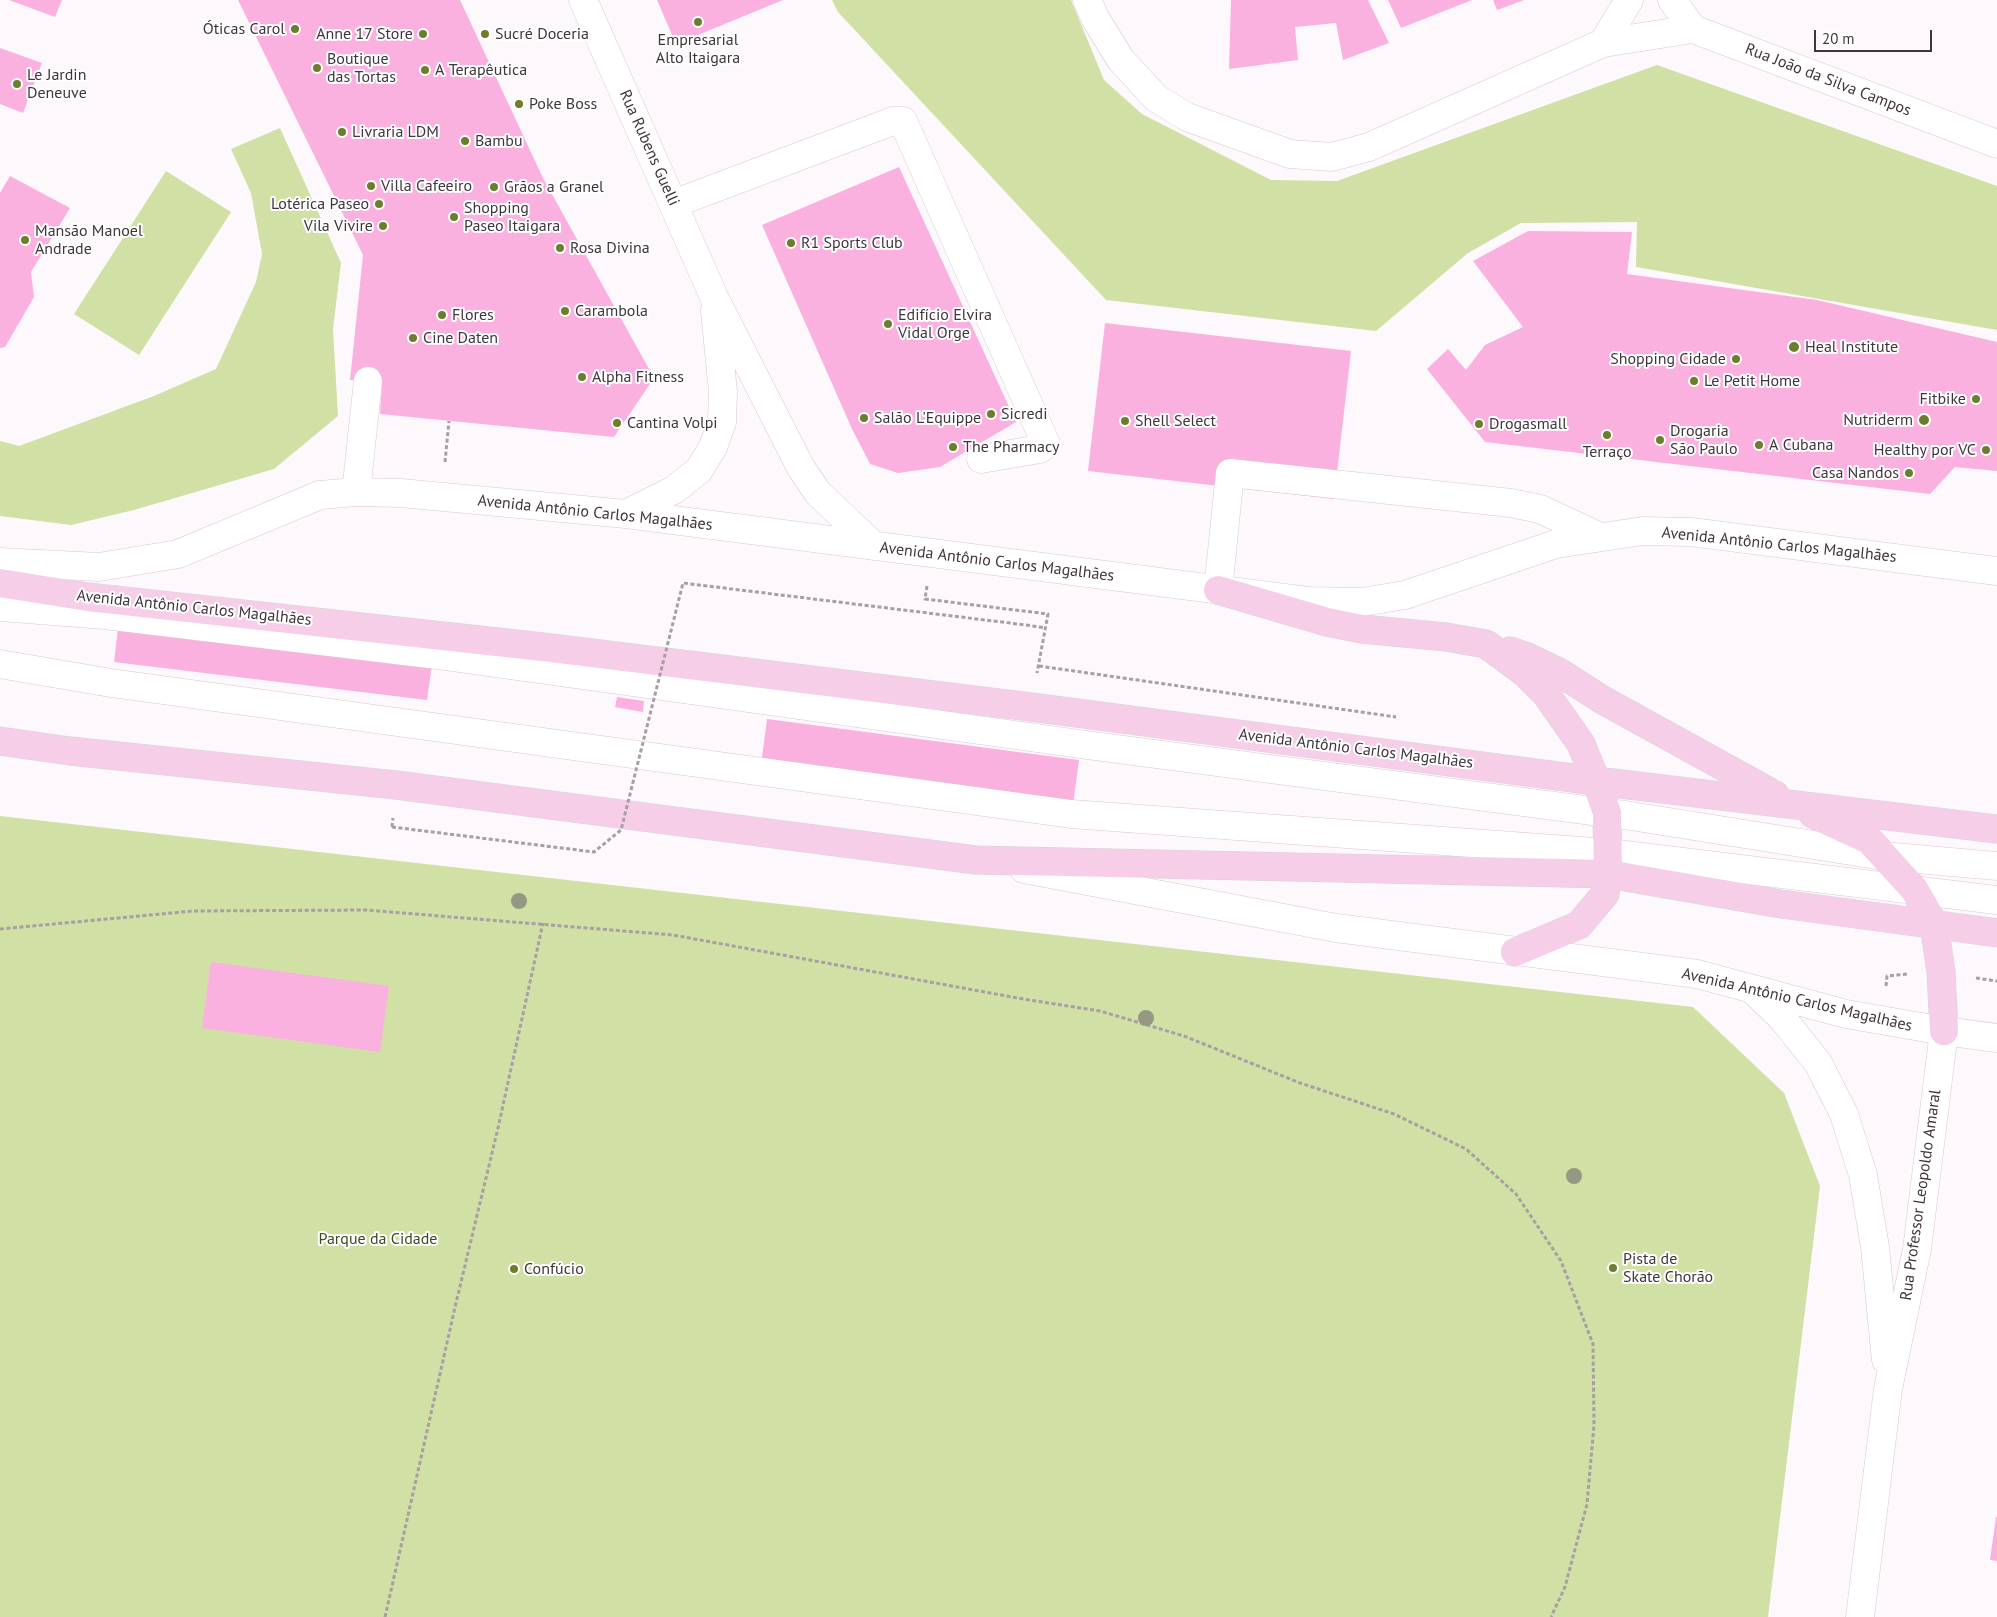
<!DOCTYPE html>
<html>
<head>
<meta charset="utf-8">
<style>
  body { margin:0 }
  #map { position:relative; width:1997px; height:1617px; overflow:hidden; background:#fdf8fb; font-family:"PT Sans",sans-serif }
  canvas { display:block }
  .scale { position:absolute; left:1814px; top:30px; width:118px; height:22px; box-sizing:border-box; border:2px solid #3f353b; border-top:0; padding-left:6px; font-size:15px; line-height:18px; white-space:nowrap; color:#3f353b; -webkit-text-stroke:4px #fff; paint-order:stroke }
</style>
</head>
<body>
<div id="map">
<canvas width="1997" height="1617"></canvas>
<div class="scale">20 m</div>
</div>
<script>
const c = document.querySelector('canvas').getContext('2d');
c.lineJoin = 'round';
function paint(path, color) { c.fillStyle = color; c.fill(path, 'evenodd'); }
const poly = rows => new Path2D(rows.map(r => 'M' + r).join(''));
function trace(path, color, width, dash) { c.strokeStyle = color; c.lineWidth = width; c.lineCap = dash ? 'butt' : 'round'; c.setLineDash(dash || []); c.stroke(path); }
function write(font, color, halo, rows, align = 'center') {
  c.font = font + ' "PT Sans",sans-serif'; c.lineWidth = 4; c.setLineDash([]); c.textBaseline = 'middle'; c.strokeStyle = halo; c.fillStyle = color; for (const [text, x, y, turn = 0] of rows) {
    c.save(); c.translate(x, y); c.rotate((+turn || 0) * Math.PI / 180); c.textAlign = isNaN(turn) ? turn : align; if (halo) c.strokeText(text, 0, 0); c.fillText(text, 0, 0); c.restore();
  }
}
paint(poly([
  [832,0,1071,0,1104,80,1142,114,1271,180,1337,181,1657,65,1997,186,1997,330,1636,267,1637,222,1521,223,1468,253,1376,331,1106,300,838,12],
  [280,128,341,263,333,329,338,416,274,469,134,510,71,525,0,516,0,441,19,446,154,396,216,369,256,282,262,254,251,193,231,149],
  [166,171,231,212,139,355,74,314],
  [0,816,1693,1007,1784,1093,1820,1186,1768,1617,0,1617]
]), '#d1e0a5');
paint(poly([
  [9,0,62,0,55,17],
  [238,0,460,0,543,178,654,378,614,437,380,414,382,382,350,380,363,255],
  [657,0,783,0,676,44],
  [1231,0,1368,0,1389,43,1343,60,1336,23,1295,27,1298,60,1229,69],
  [1388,0,1472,0,1401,28],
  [1493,0,1524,0,1497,10],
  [0,48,42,63,23,113,0,104],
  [899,167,1016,422,940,467,898,473,870,464,852,429,762,225],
  [10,176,70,208,31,272,34,297,5,347,0,348,0,193],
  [1528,231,1632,232,1627,274,1817,300,1997,342,1997,471,1955,467,1930,494,1485,442,1427,369,1448,349,1466,370,1485,345,1523,327,1473,261],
  [1105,323,1351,351,1334,499,1088,471],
  [119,620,433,658,427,700,114,662],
  [617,697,644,701,643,712,615,707],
  [767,719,1079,760,1073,805,761,765],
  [211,962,389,986,380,1052,202,1028],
  [1996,1517,1997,1517,1997,1561,1990,1560]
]), '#fab1df');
const minor = poly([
  [583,0,714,297,801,468,818,493,874,546],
  [1087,0,1095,18,1121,60,1156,98,1187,117,1290,154,1332,157,1369,147,1603,43,1693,29],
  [1672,0,1693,29,1997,144],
  [1603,43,1629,0],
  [673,204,893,121,903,121,1046,444,1040,449,981,459],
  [356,492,368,381],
  [626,514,674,490,699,470,713,447,722,422,723,392,715,311],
  [0,562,99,567,178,554,320,495,356,492,401,493,626,514,1308,601,1362,602,1405,595,1556,544,1643,531,1691,532,1997,571],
  [1218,590,1230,473,1511,503,1540,509,1598,536],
  [0,607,105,615,446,656,1094,746,1631,816,1883,856,1997,866],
  [0,664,111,683,1071,814,1609,853,1997,900],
  [1024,869,1336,928,1697,974,1846,1014,1944,1031,1997,1038],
  [1752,989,1783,1019,1818,1063,1844,1114,1863,1175,1875,1247,1886,1360],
  [1860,1617,1888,1389,1917,1249,1944,1031]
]);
const major = poly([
  [0,583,88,597,543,647,1031,707,1596,781,1997,829],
  [1218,590,1327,622,1362,629,1446,637,1486,644,1525,673,1546,694,1581,744,1596,781,1607,813,1608,874,1605,894,1579,925,1515,952],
  [1510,651,1530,658,1559,672,1601,699,1775,795],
  [0,741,70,751,396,785,976,860,1608,874,1781,904,1997,933],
  [1813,814,1869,840,1914,889,1934,924,1941,972,1944,1031]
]);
trace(minor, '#ddc4d3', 29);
trace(major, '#d5d3d4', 29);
trace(poly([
  [445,462,449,421],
  [927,586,925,599,1048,614,1037,673],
  [1026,625,1046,628],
  [1039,666,1396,717],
  [392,827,393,818],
  [0,929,193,911,366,910,673,935,1023,999,1100,1011,1184,1036,1300,1083,1394,1114,1466,1149,1516,1194,1561,1261,1593,1344,1594,1425,1587,1504,1565,1587,1551,1617],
  [1976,978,1997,981],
  [1886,986,1887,976,1908,974],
  [385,1617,456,1303,498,1128,543,923]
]), '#a79fa4', 3, [4, 2.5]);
trace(minor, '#fff', 28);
trace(major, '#f7cee8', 28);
trace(poly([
  [392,827,594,852,621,830,683,583,1026,625]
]), '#a79fa4', 3, [4, 2.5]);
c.fillStyle = '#959882';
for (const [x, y] of [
  [519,901],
  [1146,1018],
  [1574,1176]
]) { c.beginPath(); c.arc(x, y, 8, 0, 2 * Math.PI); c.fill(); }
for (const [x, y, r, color] of [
  [698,22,5,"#6d7d2c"],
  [295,29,5,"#6d7d2c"],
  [423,34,5,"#6d7d2c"],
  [485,34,5,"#6d7d2c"],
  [317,68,5,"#6d7d2c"],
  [425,70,5,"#6d7d2c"],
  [17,84,5,"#6d7d2c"],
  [519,104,5,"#6d7d2c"],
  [342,132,5,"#6d7d2c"],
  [465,141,5,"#6d7d2c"],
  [371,186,5,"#6d7d2c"],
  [494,187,5,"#6d7d2c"],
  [379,204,5,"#6d7d2c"],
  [454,217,5,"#6d7d2c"],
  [383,226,5,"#6d7d2c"],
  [25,240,5,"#6d7d2c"],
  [791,243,5,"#6d7d2c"],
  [560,248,5,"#6d7d2c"],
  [565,311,5,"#6d7d2c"],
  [442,315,5,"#6d7d2c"],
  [888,324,5,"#6d7d2c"],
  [413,338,5,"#6d7d2c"],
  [1794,347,6,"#6d7d2c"],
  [1736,359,5,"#6d7d2c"],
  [582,377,5,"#6d7d2c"],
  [1694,381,5,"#6d7d2c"],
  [1976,399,5,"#6d7d2c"],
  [991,414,5,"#6d7d2c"],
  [864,418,5,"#6d7d2c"],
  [1924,420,6,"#6d7d2c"],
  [1125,421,5,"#6d7d2c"],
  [617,423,5,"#6d7d2c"],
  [1479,424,5,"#6d7d2c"],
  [1607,435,5,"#6d7d2c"],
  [1660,440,5,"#6d7d2c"],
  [1759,445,5,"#6d7d2c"],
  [953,447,5,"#6d7d2c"],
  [1986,450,5,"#6d7d2c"],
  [1909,473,5,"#6d7d2c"],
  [1613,1268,5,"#6d7d2c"],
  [514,1269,5,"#6d7d2c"]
]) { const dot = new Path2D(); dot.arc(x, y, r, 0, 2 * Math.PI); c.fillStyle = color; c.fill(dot); trace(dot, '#fff', 2); }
write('16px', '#3f353b', '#fff', [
  ["Óticas Carol",285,29,"right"],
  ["Anne 17 Store",413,34,"right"],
  ["Sucré Doceria",495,34],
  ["Empresarial",698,40,"center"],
  ["Alto Itaigara",698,58,"center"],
  ["Boutique",327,59],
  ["das Tortas",327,77],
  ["A Terapêutica",435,70],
  ["Le Jardin",27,75],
  ["Deneuve",27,93],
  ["Poke Boss",529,104],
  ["Livraria LDM",352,132],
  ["Bambu",475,141],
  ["Villa Cafeeiro",381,186],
  ["Grãos a Granel",504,187],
  ["Lotérica Paseo",369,204,"right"],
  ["Shopping",464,208],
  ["Paseo Itaigara",464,226],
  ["Vila Vivire",373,226,"right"],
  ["Mansão Manoel",35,231],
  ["Andrade",35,249],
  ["R1 Sports Club",801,243],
  ["Rosa Divina",570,248],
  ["Carambola",575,311],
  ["Flores",452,315],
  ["Edifício Elvira",898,315],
  ["Vidal Orge",898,333],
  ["Cine Daten",423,338],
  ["Heal Institute",1805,347],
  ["Shopping Cidade",1726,359,"right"],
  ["Alpha Fitness",592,377],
  ["Le Petit Home",1704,381],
  ["Fitbike",1966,399,"right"],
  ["Sicredi",1001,414],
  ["Salão L'Equippe",874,418],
  ["Nutriderm",1913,420,"right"],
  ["Shell Select",1135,421],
  ["Cantina Volpi",627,423],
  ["Drogasmall",1489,424],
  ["Drogaria",1670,431],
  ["São Paulo",1670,449],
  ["A Cubana",1769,445],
  ["The Pharmacy",963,447],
  ["Healthy por VC",1976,450,"right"],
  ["Terraço",1607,452,"center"],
  ["Casa Nandos",1899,473,"right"],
  ["Pista de",1623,1259],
  ["Skate Chorão",1623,1277],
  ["Confúcio",524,1269]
], 'left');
write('16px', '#3f353b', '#fff', [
  ["Rua João da Silva Campos",1828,80,21],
  ["Rua Rubens Guelli",649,148,66],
  ["Avenida Antônio Carlos Magalhães",595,513,6],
  ["Avenida Antônio Carlos Magalhães",1779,545,6],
  ["Avenida Antônio Carlos Magalhães",997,562,7],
  ["Avenida Antônio Carlos Magalhães",194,608,6],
  ["Avenida Antônio Carlos Magalhães",1356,749,7],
  ["Avenida Antônio Carlos Magalhães",1797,1000,13],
  ["Rua Professor Leopoldo Amaral",1921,1195,-82]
]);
write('16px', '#40491f', '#fff', [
  ["Parque da Cidade",378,1239]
]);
</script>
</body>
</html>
